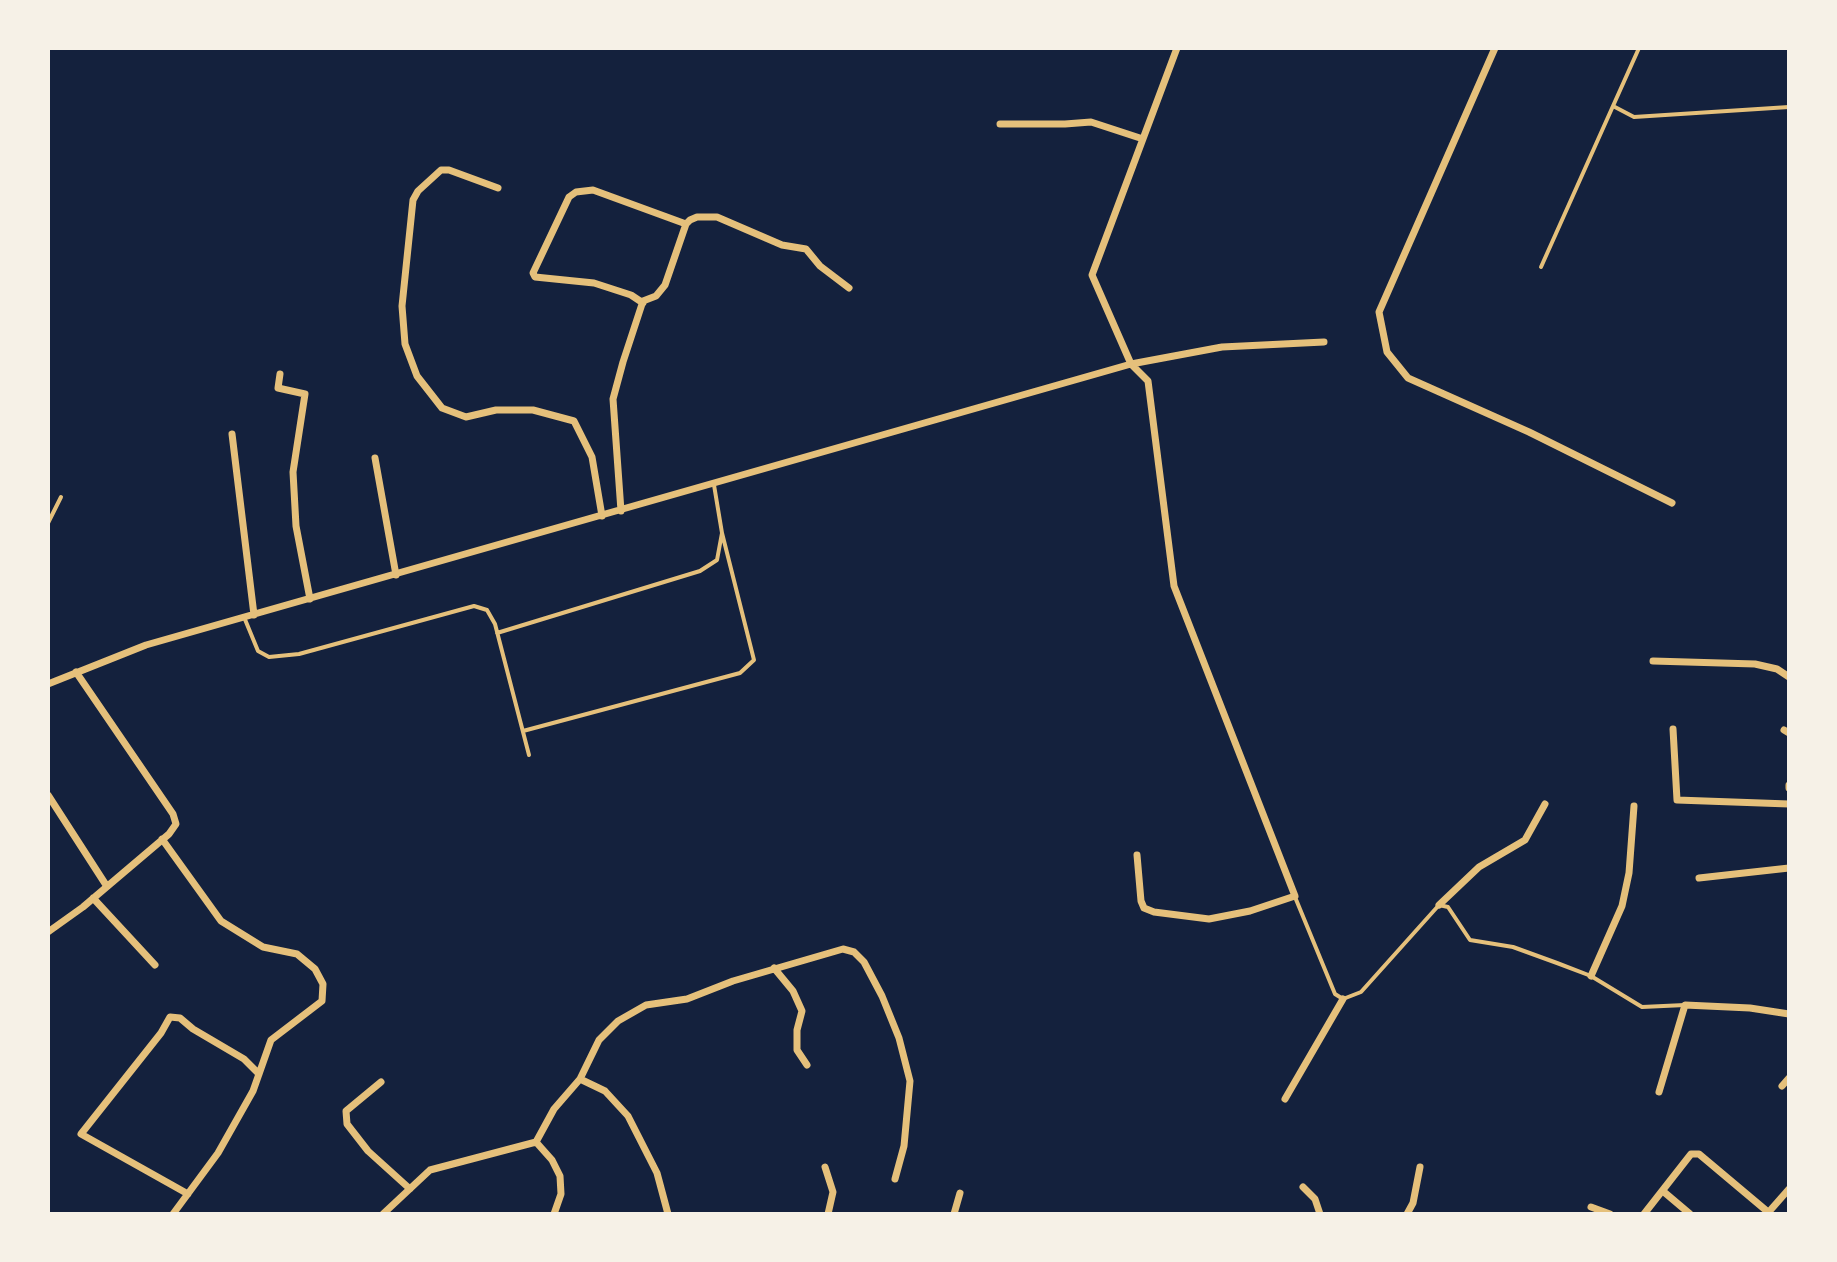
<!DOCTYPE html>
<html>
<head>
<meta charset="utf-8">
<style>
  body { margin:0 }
  #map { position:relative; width:1837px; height:1262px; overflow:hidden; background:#14213d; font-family:"Noto Sans",sans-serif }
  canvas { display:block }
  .frame { position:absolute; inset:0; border:50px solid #f6f1e7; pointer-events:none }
</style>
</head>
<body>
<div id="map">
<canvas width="1837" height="1262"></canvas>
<div class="frame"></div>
</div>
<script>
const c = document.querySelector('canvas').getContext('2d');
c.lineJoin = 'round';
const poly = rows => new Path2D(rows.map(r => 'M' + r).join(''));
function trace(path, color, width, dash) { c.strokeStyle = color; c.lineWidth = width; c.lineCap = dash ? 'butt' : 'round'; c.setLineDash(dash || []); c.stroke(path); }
trace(poly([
  [1639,48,1613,106,1634,117,1789,107],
  [1541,267,1613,106],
  [48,523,61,497],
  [244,617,258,651,269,657,299,654,474,606,487,610,495,624,529,755],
  [497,633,700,571,717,560,722,533,714,485],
  [523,731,740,673,754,660,722,533],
  [1295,897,1335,994,1343,999,1361,992,1439,905,1448,907,1470,940,1513,947,1557,963,1591,976,1642,1007,1685,1005]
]), '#e5c07b', 4);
trace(poly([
  [1495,48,1379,312,1387,352,1408,378,1529,432,1672,503],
  [1000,124,1065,124,1091,122,1143,139],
  [498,188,449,170,441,170,418,191,413,200,402,306,405,344,417,376,442,408,466,417,496,410,533,410,574,421,592,457,602,516],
  [643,303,631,295,594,283,535,277,533,273,569,197,576,192,593,190,686,224],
  [280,374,278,388,305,394,293,472,296,526,310,599],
  [232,434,254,615],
  [375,458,396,575],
  [621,511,613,399,623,362,643,301,656,296,665,285,686,224,690,220,697,217,717,217,782,245,806,249,820,266,849,288],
  [1653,661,1755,664,1777,669,1789,677],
  [48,684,146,645,1131,364,1222,347,1324,342],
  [1673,729,1677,800,1789,804],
  [1784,730,1789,733],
  [1789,785,1789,788],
  [48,795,106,885],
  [162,839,221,921,263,947,297,954,315,969,323,984,322,1001,271,1040,253,1091,218,1153,173,1214],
  [1137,855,1141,901,1144,908,1154,912,1209,919,1250,911,1295,896,1174,586,1148,381,1131,364,1092,275,1177,48],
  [1699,878,1789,868],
  [93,898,155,965],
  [1439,905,1479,867,1525,840,1545,804],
  [48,932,83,907,169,834,176,824,173,814,76,672],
  [774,968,793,991,802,1011,797,1030,797,1050,807,1065],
  [1591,976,1622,906,1629,873,1634,806],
  [580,1079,599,1040,618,1021,646,1005,687,999,733,981,843,949,854,952,864,962,882,996,899,1038,910,1081,904,1146,895,1179],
  [381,1082,346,1111,347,1124,368,1151,410,1189],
  [1782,1086,1789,1078],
  [1659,1092,1685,1005,1750,1008,1789,1014],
  [1285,1099,1343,999],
  [536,1142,552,1160,560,1176,561,1194,554,1214],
  [825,1167,833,1192,828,1214],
  [1303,1187,1315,1199,1320,1214],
  [1664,1192,1690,1214],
  [188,1194,81,1134,161,1033,170,1017,180,1018,193,1029,244,1059,259,1074],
  [1591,1207,1610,1214],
  [383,1214,430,1170,536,1142,554,1109,580,1079,605,1091,628,1116,657,1173,668,1214],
  [954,1214,960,1193],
  [1407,1214,1413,1203,1420,1167],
  [1644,1214,1691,1154,1699,1154,1768,1212],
  [1767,1214,1789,1189]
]), '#e5c07b', 7);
</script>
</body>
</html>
